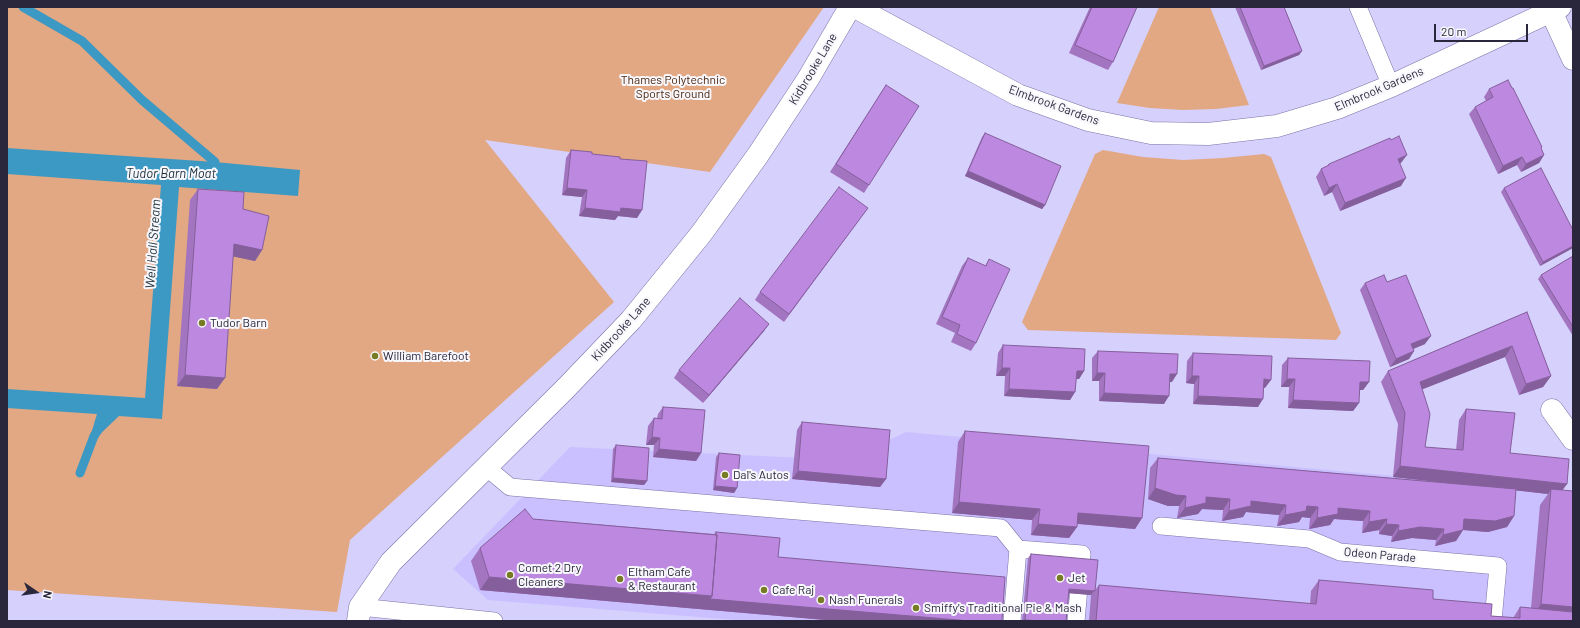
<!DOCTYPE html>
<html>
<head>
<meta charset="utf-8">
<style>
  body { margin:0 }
  #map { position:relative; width:1580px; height:628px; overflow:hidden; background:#d6d0fd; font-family:Barlow,sans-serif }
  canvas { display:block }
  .frame { position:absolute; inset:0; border:8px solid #2a263b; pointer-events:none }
  .north { position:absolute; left:16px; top:572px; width:40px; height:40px; -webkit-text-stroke:3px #f7f7fc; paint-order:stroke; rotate:103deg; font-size:11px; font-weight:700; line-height:16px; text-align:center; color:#2a263b }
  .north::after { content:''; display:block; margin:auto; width:14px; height:18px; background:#2a263b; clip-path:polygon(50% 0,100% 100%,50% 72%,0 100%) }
  .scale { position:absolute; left:1434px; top:24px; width:94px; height:18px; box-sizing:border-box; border:2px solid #2a263b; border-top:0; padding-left:5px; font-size:12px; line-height:14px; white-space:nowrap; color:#2a263b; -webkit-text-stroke:3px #f7f7fc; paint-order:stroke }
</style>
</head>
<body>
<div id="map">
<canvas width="1580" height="628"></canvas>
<div class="frame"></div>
<div class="north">N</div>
<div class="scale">20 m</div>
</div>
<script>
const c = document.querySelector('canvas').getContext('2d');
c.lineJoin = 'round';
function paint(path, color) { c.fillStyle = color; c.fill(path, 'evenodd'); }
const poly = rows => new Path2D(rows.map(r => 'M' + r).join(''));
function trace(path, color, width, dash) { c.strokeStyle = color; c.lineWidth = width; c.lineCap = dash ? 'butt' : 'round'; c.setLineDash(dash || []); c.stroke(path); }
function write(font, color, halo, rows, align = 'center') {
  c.font = font + ' Barlow,sans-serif'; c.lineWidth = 4; c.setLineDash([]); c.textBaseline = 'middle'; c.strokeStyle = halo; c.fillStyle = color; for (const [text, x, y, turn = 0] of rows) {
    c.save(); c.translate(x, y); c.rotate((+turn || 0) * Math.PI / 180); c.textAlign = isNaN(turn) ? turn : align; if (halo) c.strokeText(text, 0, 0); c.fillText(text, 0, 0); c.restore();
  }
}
paint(poly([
  [906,432,1573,492,1573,621,748,621,488,600,453,569,570,447,846,460]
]), '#cac0ff');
paint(poly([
  [7,7,824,7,710,172,485,140,614,302,350,540,337,612,7,590],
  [1159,7,1210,7,1249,105,1216,109,1183,110,1150,108,1117,103],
  [1103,150,1143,157,1183,160,1223,158,1264,154,1271,157,1341,333,1336,340,1028,330,1022,322,1095,154]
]), '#e2a783');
paint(poly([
  [7,148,215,162,300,170,298,196,179,187,162,419,119,416,97,437,91,434,97,414,7,408,7,389,145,398,161,185,7,174]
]), '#3b99c4');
trace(poly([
  [23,7,82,41,142,100,215,162,214,173],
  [80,473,94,436,100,427]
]), '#3b99c4', 9);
const lane = poly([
  [1358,7,1391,86],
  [486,467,510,487,1001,528,1018,549,1082,554,1076,621],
  [1161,526,1309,539,1340,552,1498,566,1493,621],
  [360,607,494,621],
  [1012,621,1018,549]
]);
const street = poly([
  [855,7,1018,95,1088,120,1151,133,1208,134,1277,126,1337,108,1391,86,1560,7],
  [1552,410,1573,439],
  [358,621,360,607,391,562,566,388,631,320,701,234,758,155,808,79,850,7]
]);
const highway = poly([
  [1549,7,1573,59]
]);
trace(lane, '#7b72a5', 18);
trace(street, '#7b72a5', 23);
trace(highway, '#7b72a5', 23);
trace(lane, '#fff', 17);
trace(street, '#fff', 22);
trace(highway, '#fff', 22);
paint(poly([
  [1090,7,1137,7,1113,62,1108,70,1069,53],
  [1235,7,1284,7,1302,51,1299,55,1261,70],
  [886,85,869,185,864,193,830,172],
  [1489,89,1541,149,1544,155,1539,163,1521,172,1517,165,1498,174,1469,114,1475,107,1486,101,1484,97],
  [985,133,1045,205,1042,209,965,176,982,137],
  [571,150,592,154,620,159,642,210,637,218,618,216,615,220,579,216,582,197,562,195,566,158],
  [1400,163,1401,186,1340,211,1332,192,1324,196,1316,177,1321,169,1327,166,1329,164,1401,163],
  [1504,188,1573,230,1573,248,1540,266,1501,192],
  [198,189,243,209,262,250,255,261,233,256,217,389,177,386,190,200],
  [868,208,784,322,755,300,760,292],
  [1573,256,1573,336,1538,279,1541,275],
  [968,258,985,266,989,259,976,343,971,351,951,342,955,333,936,324,962,266],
  [1387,282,1425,344,1413,349,1414,351,1409,359,1390,367,1360,290,1365,283],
  [1527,312,1551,376,1543,387,1519,395,1505,357,1422,389,1425,447,1456,450,1459,420,1466,409,1510,453,1567,484,1562,490,1573,621,1089,621,1091,595,1069,593,1066,621,1022,621,1028,558,1031,554,1095,590,1099,585,1310,604,1311,591,1319,580,1433,599,1491,616,1513,618,1520,607,1531,608,1540,505,1548,494,1516,490,1514,516,1507,527,1488,532,1463,530,1456,541,1435,546,1436,540,1412,538,1391,542,1392,536,1379,534,1379,530,1362,533,1363,521,1334,519,1330,525,1309,529,1310,518,1302,517,1299,522,1277,526,1279,515,1246,512,1243,517,1222,521,1223,510,1202,509,1198,514,1177,518,1179,506,1168,506,1148,499,1150,468,1158,458,1438,482,1393,477,1398,424,1381,382,1388,371],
  [769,324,764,331,703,403,674,378,679,370],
  [1003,345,1084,371,1079,379,1076,379,1075,392,1070,400,1004,396,1005,376,996,376,998,353],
  [1098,351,1172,382,1170,382,1164,404,1099,401,1099,381,1092,381,1092,358],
  [1193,353,1265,388,1264,388,1258,407,1193,404,1194,384,1186,383,1187,361],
  [1288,358,1369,382,1363,390,1359,390,1359,403,1353,411,1288,408,1289,387,1281,387,1282,365],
  [663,407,701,453,696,461,653,457,654,445,646,445,648,426,654,418,657,419,658,414],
  [802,422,886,479,880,487,792,479,797,430],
  [965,431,1142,518,1135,529,1077,524,1077,527,1069,538,1031,535,1032,520,952,513,958,442],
  [616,445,647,481,644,485,611,482,613,449],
  [719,453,737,488,734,493,713,490,716,457],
  [533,519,714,534,716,532,778,557,1002,621,837,621,480,590,471,561,480,548]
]), '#a375c0');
paint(poly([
  [1302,51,1299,55,1261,70,1264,66],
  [1407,155,1401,163,1393,166,1398,159],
  [1544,155,1539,163,1521,172,1526,164],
  [1522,157,1517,165,1498,174,1503,166],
  [968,171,1045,205,1042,209,965,176],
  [1406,178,1401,186,1340,211,1345,203],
  [1337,184,1332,192,1324,196,1329,188],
  [567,188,587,190,582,197,562,195],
  [585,208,621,208,642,210,637,218,618,216,615,220,579,216],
  [234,244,262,250,255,261,226,255],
  [1573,246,1573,248,1540,266,1543,262],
  [769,324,764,331,703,403,709,395],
  [1431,336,1425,344,1406,352,1411,344],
  [1512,346,1505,357,1413,393,1420,382],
  [1414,351,1409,359,1390,367,1396,359],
  [1002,368,1010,368,1005,376,996,376],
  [1077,371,1084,371,1079,379,1071,379],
  [1097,373,1105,373,1099,381,1092,381],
  [1170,374,1177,374,1172,382,1165,381],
  [185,375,225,378,217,389,177,386],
  [1192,376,1199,376,1194,384,1186,383],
  [1551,376,1543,387,1519,395,1526,384],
  [1264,379,1271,380,1265,388,1259,387],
  [1287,379,1295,379,1289,387,1281,387],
  [1360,382,1369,382,1363,390,1354,390],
  [1009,389,1075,392,1070,400,1004,396],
  [1104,393,1169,396,1164,404,1099,401],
  [1198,396,1263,399,1258,407,1193,404],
  [1293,400,1359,403,1353,411,1288,408],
  [652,437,660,438,654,445,646,445],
  [659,449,701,453,696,461,653,457],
  [1400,466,1567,484,1559,495,1551,489,1548,494,1393,477],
  [798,471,886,479,880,487,792,479],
  [613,478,647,481,644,485,611,482],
  [715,486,737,488,734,493,713,490],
  [1155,488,1186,496,1179,506,1168,506,1148,499],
  [1206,497,1230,499,1223,510,1202,509,1198,514,1177,518,1185,508],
  [1251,501,1286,505,1279,515,1246,512,1243,517,1222,521,1229,511],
  [959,502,1040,509,1032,520,952,513],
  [1307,506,1318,507,1310,518,1302,517,1299,522,1277,526,1285,515],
  [1338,508,1370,511,1363,521,1334,519,1330,525,1309,529,1317,518],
  [1078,513,1142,518,1135,529,1070,523],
  [1514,516,1507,527,1488,532,1463,530,1456,541,1435,546,1443,535,1464,519],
  [1387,519,1379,530,1362,533,1369,522],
  [1038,524,1077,527,1069,538,1031,535],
  [1386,524,1399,525,1392,536,1379,534],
  [1420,527,1444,529,1436,540,1412,538,1391,542,1398,531],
  [489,577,712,596,970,621,837,621,480,590],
  [1069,589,1094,591,1091,595,1066,593],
  [1541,604,1573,607,1573,621,1530,619],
  [1025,620,1041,621,1024,621]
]), '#845f9c');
const building = poly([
  [1092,7,1137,7,1113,62,1075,45,1092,7],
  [1240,7,1284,7,1302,51,1264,66,1240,7],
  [1508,80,1512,88,1513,88,1542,147,1541,148,1544,155,1526,164,1522,157,1503,166,1475,107,1493,97,1489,89,1508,80],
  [886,85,919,106,869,185,836,164,886,85],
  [985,133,1061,166,1045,205,968,171,985,133],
  [1399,136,1407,155,1398,159,1406,178,1345,203,1337,184,1329,188,1321,169,1329,165,1329,164,1390,138,1391,140,1399,136],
  [571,150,592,152,592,154,620,157,620,159,647,161,642,210,621,208,620,212,585,208,587,190,567,188,571,150],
  [1541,168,1573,230,1573,246,1543,262,1504,188,1541,168],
  [839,187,868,208,789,314,760,292,839,187],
  [198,189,244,192,243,209,269,216,262,250,234,244,225,378,185,375,198,189],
  [1573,256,1573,327,1541,275,1573,256],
  [968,258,986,266,989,259,1010,269,976,343,957,334,960,325,942,317,968,258],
  [1384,275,1387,282,1406,275,1431,336,1411,344,1414,351,1396,359,1365,283,1384,275],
  [740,298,769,324,709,395,679,370,740,298],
  [1527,312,1551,376,1526,384,1512,346,1420,382,1430,414,1425,447,1463,450,1466,409,1515,413,1510,453,1569,459,1567,484,1400,466,1405,413,1388,371,1527,312],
  [1003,345,1085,349,1084,371,1077,371,1075,392,1009,389,1010,368,1002,368,1003,345],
  [1098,351,1178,354,1177,374,1170,374,1169,396,1104,393,1105,373,1097,373,1098,351],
  [1193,353,1272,356,1271,380,1264,379,1263,399,1198,396,1199,376,1192,376,1193,353],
  [1288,358,1370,361,1369,382,1360,382,1359,403,1293,400,1295,379,1287,379,1288,358],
  [663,407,705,410,701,453,659,449,660,438,652,437,654,418,662,419,663,407],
  [802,422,890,430,886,479,798,471,802,422],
  [965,431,1149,446,1142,518,1078,513,1077,527,1038,524,1040,509,959,502,965,431],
  [616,445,649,448,647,481,613,478,616,445],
  [719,453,740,455,737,488,715,486,719,453],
  [1158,458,1516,489,1514,516,1495,521,1464,519,1463,530,1443,535,1444,529,1420,527,1398,531,1399,525,1386,524,1387,519,1369,522,1370,511,1338,508,1338,514,1317,518,1318,507,1307,506,1306,511,1285,515,1286,505,1251,501,1251,506,1229,511,1230,499,1206,497,1206,503,1185,508,1186,496,1176,495,1155,488,1158,458],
  [1551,489,1573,491,1573,607,1541,604,1551,489],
  [525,509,533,519,717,535,712,596,489,577,480,548,525,509],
  [716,532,780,538,778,557,1005,577,1002,621,970,621,710,599,712,596,717,535,716,535,716,532],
  [1031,554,1098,560,1095,591,1069,589,1066,621,1041,621,1025,620,1031,554],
  [1319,580,1433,590,1433,599,1492,604,1491,616,1520,618,1520,607,1573,612,1573,621,1096,621,1099,585,1316,604,1319,580]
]);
paint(building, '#bd88df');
trace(building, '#845f9c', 1);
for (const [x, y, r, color] of [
  [202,323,4,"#777b23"],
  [375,356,4,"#777b23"],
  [725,475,4,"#777b23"],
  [510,575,4,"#777b23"],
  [1060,578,4,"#777b23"],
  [620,579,4,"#777b23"],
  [764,590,4,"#777b23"],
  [821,600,4,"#777b23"],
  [916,608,4,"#777b23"]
]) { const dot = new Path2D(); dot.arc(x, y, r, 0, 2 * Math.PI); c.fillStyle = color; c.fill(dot); trace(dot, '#f7f7fc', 1.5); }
write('12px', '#2a263b', '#f7f7fc', [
  ["Kidbrooke Lane",813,69,-59],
  ["Elmbrook Gardens",1379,89,-23],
  ["Elmbrook Gardens",1054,105,20],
  ["Kidbrooke Lane",621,329,-48],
  ["Odeon Parade",1380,555,5]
]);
write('12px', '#4c270f', '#f7f7fc', [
  ["Thames Polytechnic",673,80],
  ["Sports Ground",673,94]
]);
write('12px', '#2a263b', '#f7f7fc', [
  ["Tudor Barn",210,323],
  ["William Barefoot",383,356],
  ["Dal's Autos",733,475],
  ["Comet 2 Dry",518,568],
  ["Cleaners",518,582],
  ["Eltham Cafe",628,572],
  ["& Restaurant",628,586],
  ["Jet",1068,578],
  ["Cafe Raj",772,590],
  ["Nash Funerals",829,600],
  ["Smiffy's Traditional Pie & Mash",924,608]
], 'left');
write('italic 13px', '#1b2f3a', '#f7f7fc', [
  ["Tudor Barn Moat",171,174],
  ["Well Hall Stream",153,244,-86]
]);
</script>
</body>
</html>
